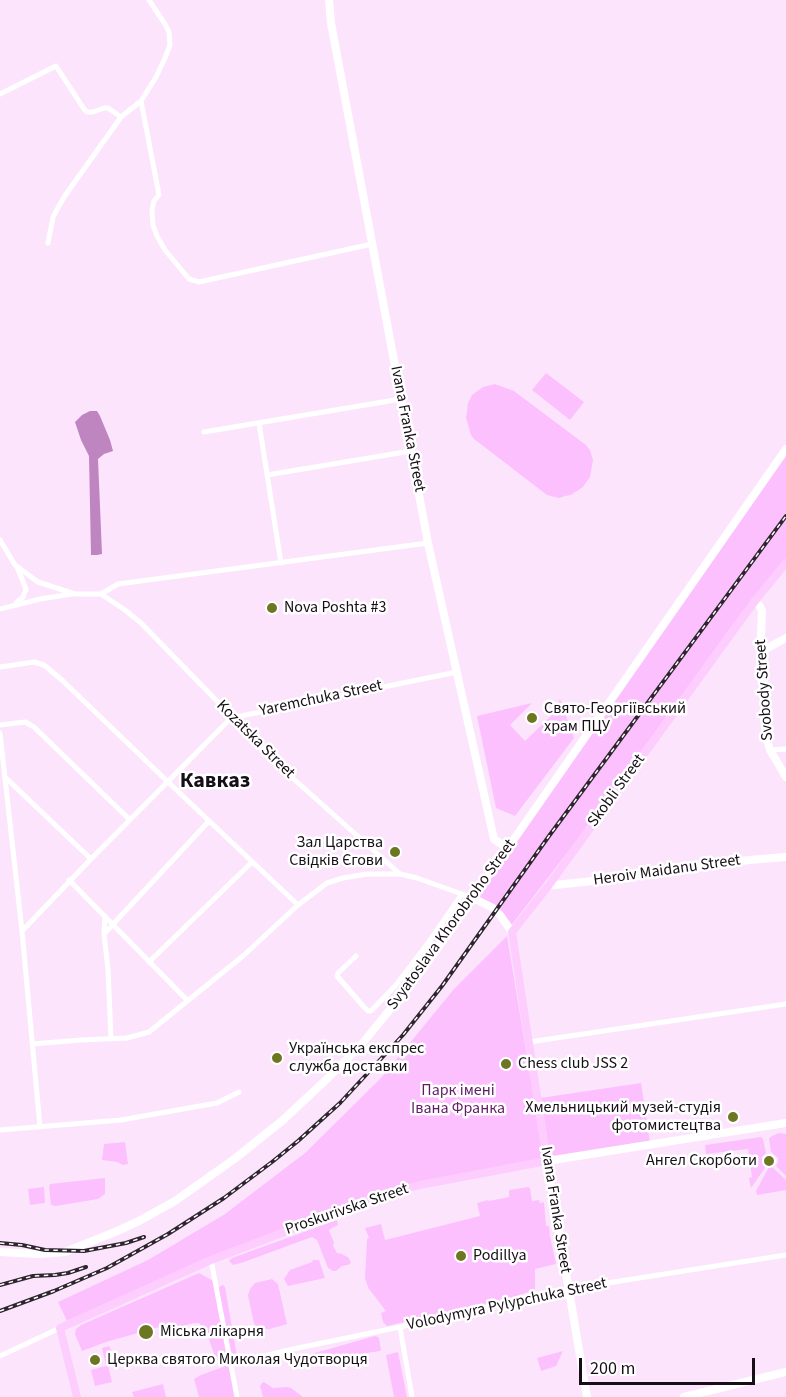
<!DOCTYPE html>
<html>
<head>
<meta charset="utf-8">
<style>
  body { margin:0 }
  #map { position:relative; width:786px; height:1397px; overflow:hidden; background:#fce5fc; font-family:"Source Sans 3",sans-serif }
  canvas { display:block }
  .scale { position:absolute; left:579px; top:1358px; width:176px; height:27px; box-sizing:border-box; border:3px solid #170f17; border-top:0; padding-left:8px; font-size:18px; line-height:21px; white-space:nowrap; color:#170f17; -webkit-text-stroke:4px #fff; paint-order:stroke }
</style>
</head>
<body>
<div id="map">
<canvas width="786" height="1397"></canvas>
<div class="scale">200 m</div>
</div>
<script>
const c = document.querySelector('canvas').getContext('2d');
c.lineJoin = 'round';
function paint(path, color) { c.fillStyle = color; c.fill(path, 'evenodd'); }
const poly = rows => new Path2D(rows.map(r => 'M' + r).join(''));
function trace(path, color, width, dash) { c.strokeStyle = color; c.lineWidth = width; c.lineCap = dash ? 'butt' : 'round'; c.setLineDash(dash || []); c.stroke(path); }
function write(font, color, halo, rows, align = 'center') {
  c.font = font + ' "Source Sans 3",sans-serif'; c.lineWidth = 5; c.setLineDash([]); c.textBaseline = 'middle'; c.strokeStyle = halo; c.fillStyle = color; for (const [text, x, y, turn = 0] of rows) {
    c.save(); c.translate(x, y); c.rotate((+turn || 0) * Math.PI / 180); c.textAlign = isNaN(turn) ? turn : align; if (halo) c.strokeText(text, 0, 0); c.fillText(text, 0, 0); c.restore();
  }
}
paint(poly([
  [546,373,584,402,570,420,532,390],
  [495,384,514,391,586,445,590,450,593,460,590,477,583,487,571,495,565,496,559,498,547,495,474,439,471,435,466,418,468,403,472,395,483,387],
  [786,453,786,559,740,615,574,844,510,927,477,897],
  [560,699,574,738,515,816,496,808,477,716,532,703,510,725,525,741,551,716],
  [507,936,544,1159,373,1195,67,1321,58,1302,148,1260,225,1214,305,1153,382,1077,454,989],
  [641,1083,650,1142,549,1158,540,1098],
  [779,1133,786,1134,786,1176,776,1166,778,1162,778,1158,771,1152,769,1138,774,1135],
  [761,1137,763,1139,766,1153,762,1157,762,1163,765,1168,751,1188,749,1178,752,1177,748,1149,706,1154,705,1145],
  [125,1142,128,1164,123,1165,117,1162,102,1160,104,1144],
  [770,1165,786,1180,786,1190,757,1195,756,1191],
  [105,1178,105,1194,98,1199,56,1206,51,1205,49,1186,50,1184],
  [44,1187,45,1203,30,1205,28,1189],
  [528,1187,530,1188,532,1201,539,1200,540,1203,544,1202,546,1226,549,1226,550,1234,549,1236,550,1236,556,1264,535,1269,535,1290,507,1299,387,1326,383,1322,381,1313,386,1311,369,1289,365,1279,367,1239,369,1238,365,1228,381,1224,385,1240,480,1216,477,1203,488,1200,489,1201,509,1197,509,1190],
  [337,1220,338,1225,330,1229,329,1231,334,1242,333,1246,337,1253,342,1254,349,1258,351,1263,348,1265,342,1266,336,1271,333,1271,328,1268,317,1240,312,1237,244,1262,233,1265,229,1261,232,1258],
  [313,1260,319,1260,325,1278,288,1286,284,1279,290,1270,312,1262],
  [199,1273,215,1282,217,1288,223,1285,225,1287,237,1356,236,1358,233,1359,230,1358,216,1360,206,1330,199,1323,193,1323,173,1329,170,1324,106,1342,82,1351,75,1334,76,1329,81,1325],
  [272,1279,278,1284,287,1324,270,1329,258,1329,254,1324,248,1295,250,1289,255,1283],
  [375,1336,378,1337,379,1338,381,1350,380,1351,341,1357,301,1365,296,1360,297,1358],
  [109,1346,114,1355,107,1361,112,1382,95,1386,91,1370,106,1366,102,1348],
  [563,1351,556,1366,541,1371,537,1358],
  [398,1352,407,1397,394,1397,386,1355],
  [231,1364,237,1397,199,1397,194,1379,201,1375],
  [264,1382,273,1388,287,1387,291,1388,303,1397,263,1397,260,1386,262,1383],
  [163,1384,166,1397,134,1397,132,1392]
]), '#fcc0fe');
paint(poly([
  [90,411,97,411,100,416,110,440,113,451,104,454,98,459,102,554,97,555,91,555,89,456,81,440,75,422,82,415]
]), '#be85c0');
trace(poly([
  [0,94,56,66,84,109,87,112,93,112,104,108,108,108,121,117],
  [141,101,159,195,154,201,152,210,153,225,157,236,165,250,189,279,199,282,372,244],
  [48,243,53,217,64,197,121,117,141,101,156,77,165,58,170,45,169,32,165,24,149,0],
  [259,423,281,563],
  [204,432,401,399],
  [267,475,411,451],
  [0,540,15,565,38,582,75,594,101,594,125,610,141,623,287,773,400,874,417,878,473,898],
  [101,594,118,584,428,543],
  [16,603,23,597,26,589,17,567],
  [0,609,40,599,72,594],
  [0,667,34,662,44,665,63,681,168,782,298,905],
  [0,725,25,722,34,727,129,819],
  [0,733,22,931,40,1127],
  [770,750,786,749],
  [7,779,91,859],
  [69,880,187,1000],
  [22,931,91,859,231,718,457,672],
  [104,934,105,916],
  [356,956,338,973,337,976,364,1007,368,1011,371,1011,396,985,428,943,462,894],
  [149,962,252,862],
  [111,1039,108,969,104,934,209,821],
  [529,1042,786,1004],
  [32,1044,81,1040,127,1038,149,1032,243,956,298,905,327,883,343,878,367,874,400,874],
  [0,1130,121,1120,217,1103,239,1092],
  [211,1260,237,1397],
  [400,1327,412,1397],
  [0,1356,60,1328],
  [231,1364,293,1349,400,1327,569,1289,786,1255]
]), '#fff', 5);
trace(poly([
  [329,0,331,23,428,543,494,839,508,849],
  [755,601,759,605,762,611,761,634,766,736,770,750,786,777],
  [762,651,786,638],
  [549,885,555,885,649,875,749,860,786,857],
  [473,898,493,908,500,915,512,932],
  [0,1252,38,1254,65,1252,115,1232,139,1221,175,1201,233,1160,282,1121,328,1078,362,1044,422,970,473,898,786,449],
  [587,1397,547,1161,786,1123],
  [684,1397,786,1372]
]), '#fff', 8);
trace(poly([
  [77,1397,60,1328,211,1260,374,1198,420,1185,547,1161,512,932,549,885,755,601,786,563]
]), '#fdcdfe', 8);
const rail = poly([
  [0,1243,22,1245,45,1250,84,1251,126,1243,144,1237],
  [0,1285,33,1276,55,1275,68,1273,86,1267],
  [0,1311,54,1291,107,1268,168,1234,224,1198,272,1162,298,1141,340,1103,403,1035,442,986,549,836,786,516]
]);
trace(rail, '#2f252f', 4);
trace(rail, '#fff', 1.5, [4.5]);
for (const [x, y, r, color] of [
  [272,608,6,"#6d7621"],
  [532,718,6,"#6d7621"],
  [395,852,6,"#6d7621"],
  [277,1058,6,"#6d7621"],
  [506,1064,6,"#6d7621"],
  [733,1117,6,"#6d7621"],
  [769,1161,6,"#6d7621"],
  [461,1256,6,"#6d7621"],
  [146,1332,8,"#6d7621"],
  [95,1360,6,"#6d7621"]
]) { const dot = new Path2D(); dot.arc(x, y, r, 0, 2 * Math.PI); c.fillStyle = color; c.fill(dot); trace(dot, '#fff', 2); }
write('16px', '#170f17', '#fff', [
  ["Ivana Franka Street",407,429,79],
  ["Svobody Street",765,690,-94],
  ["Yaremchuka Street",321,699,-12],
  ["Kozatska Street",255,740,45],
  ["Skobli Street",617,791,-54],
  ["Heroiv Maidanu Street",667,871,-8],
  ["Svyatoslava Khorobroho Street",452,925,-54],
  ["Proskurivska Street",347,1210,-19],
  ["Ivana Franka Street",555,1210,81],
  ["Volodymyra Pylypchuka Street",507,1305,-12]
]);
write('16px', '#170f17', '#fff', [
  ["Nova Poshta #3",284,608],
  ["Свято-Георгіївський",544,709],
  ["храм ПЦУ",544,727],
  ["Зал Царства",383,843,"right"],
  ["Свідків Єгови",383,861,"right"],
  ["Українська експрес",289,1049],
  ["служба доставки",289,1067],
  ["Chess club JSS 2",518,1064],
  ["Хмельницький музей-студія",721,1108,"right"],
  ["фотомистецтва",721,1126,"right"],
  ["Ангел Скорботи",757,1161,"right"],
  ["Podillya",473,1256],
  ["Міська лікарня",160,1332],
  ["Церква святого Миколая Чудотворця",107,1360]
], 'left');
write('16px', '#621c66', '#fff', [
  ["Парк імені",458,1091],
  ["Івана Франка",458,1109]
]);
write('bold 22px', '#170f17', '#fff', [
  ["Кавказ",215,782]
]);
</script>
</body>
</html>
